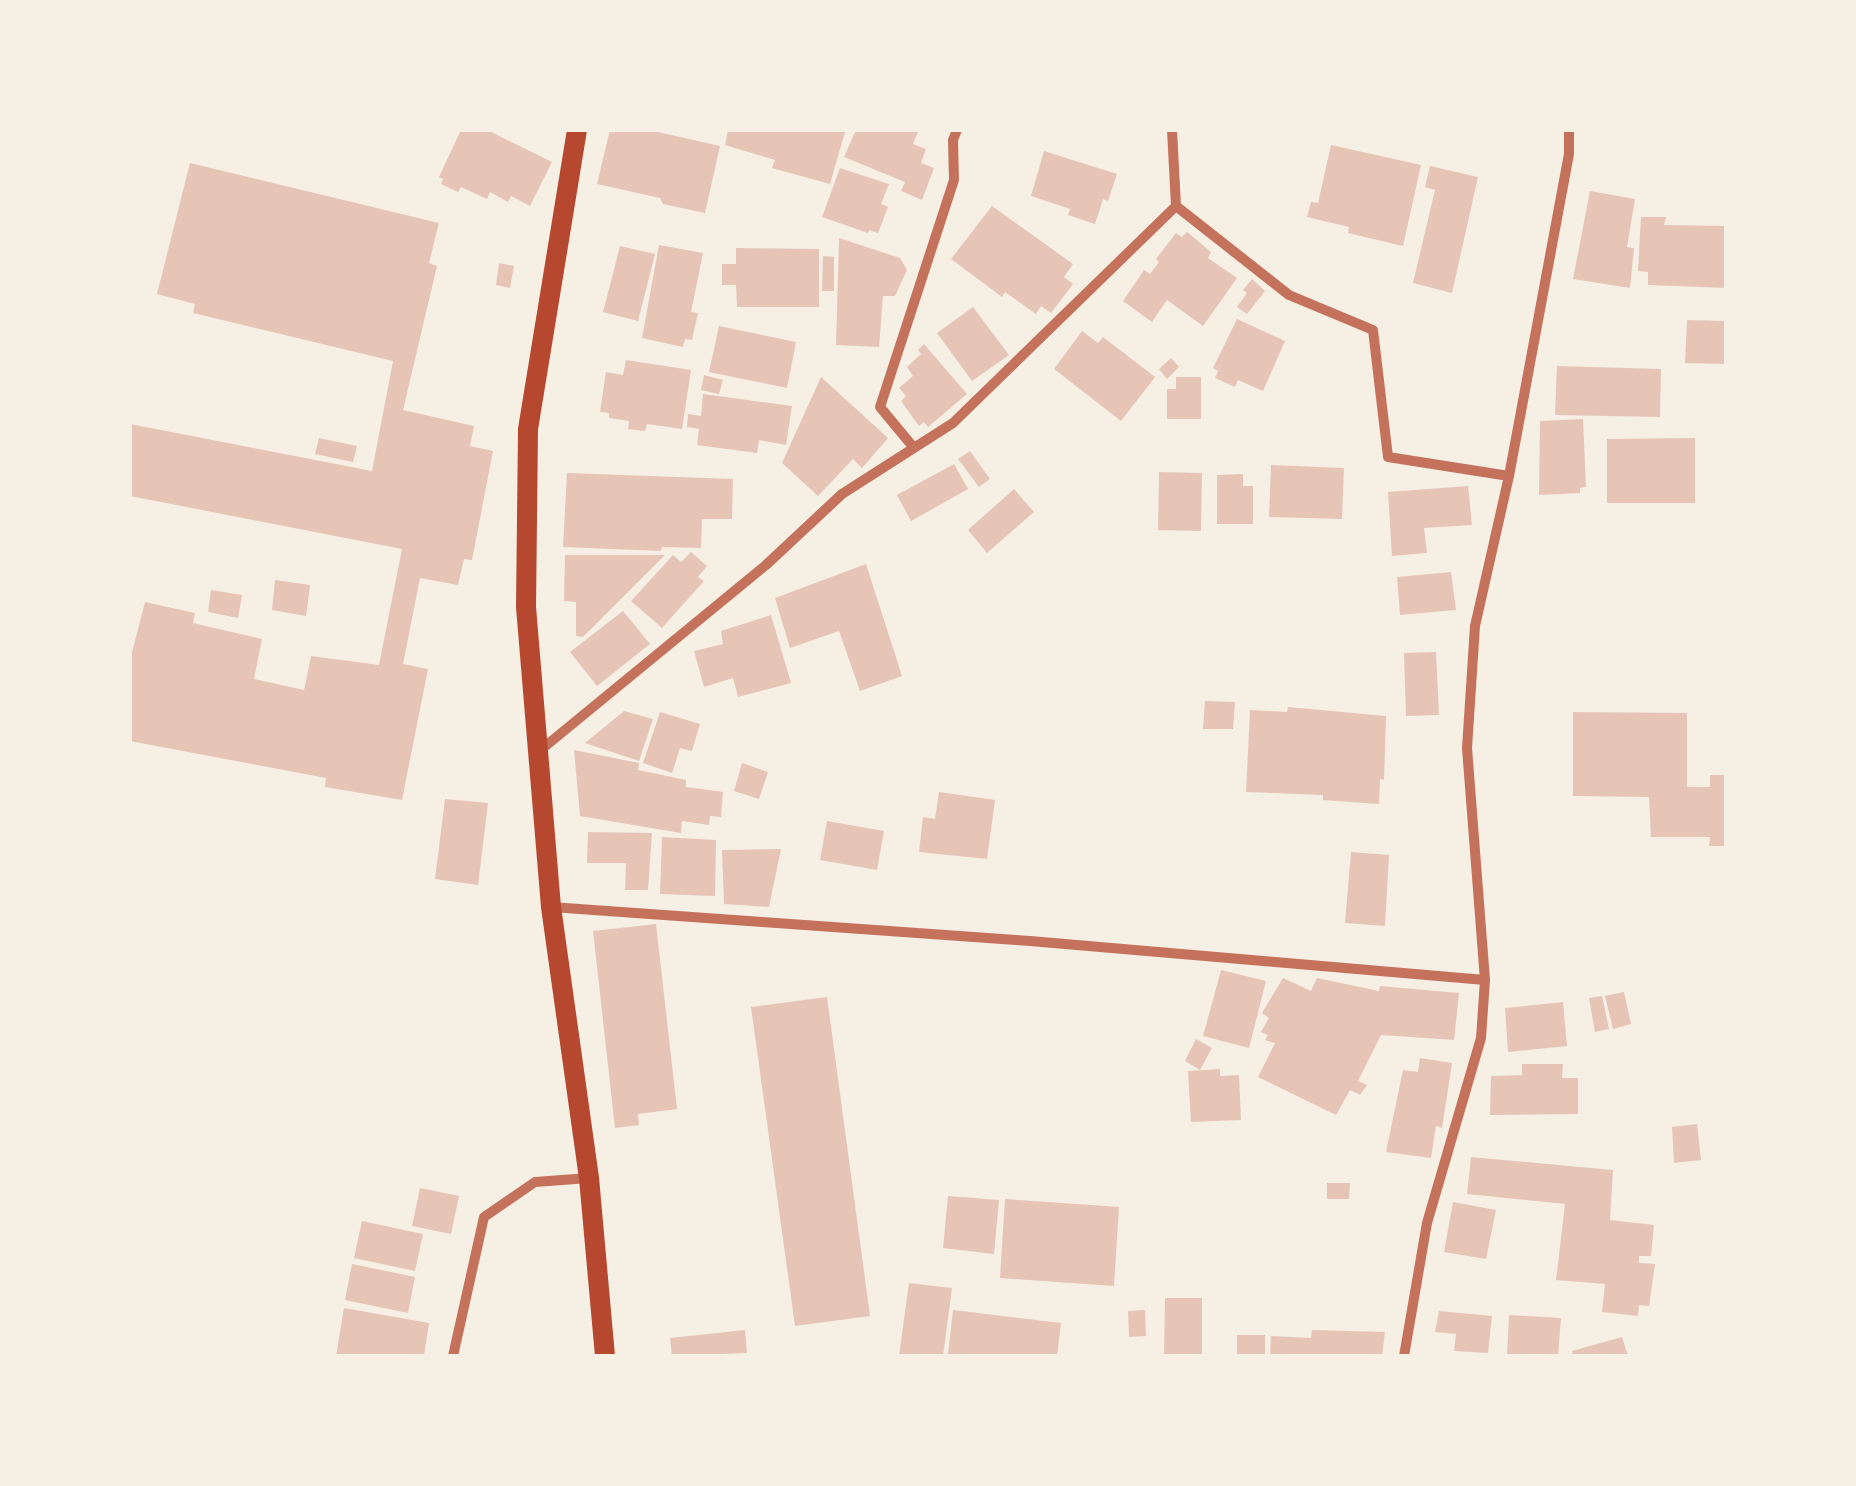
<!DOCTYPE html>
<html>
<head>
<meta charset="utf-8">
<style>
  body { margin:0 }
  #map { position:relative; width:1856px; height:1486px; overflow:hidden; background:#f6efe4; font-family:"Roboto Serif",serif }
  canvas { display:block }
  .frame { position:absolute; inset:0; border:132px solid #f6efe4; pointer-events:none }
</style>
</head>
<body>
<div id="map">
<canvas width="1856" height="1486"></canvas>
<div class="frame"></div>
</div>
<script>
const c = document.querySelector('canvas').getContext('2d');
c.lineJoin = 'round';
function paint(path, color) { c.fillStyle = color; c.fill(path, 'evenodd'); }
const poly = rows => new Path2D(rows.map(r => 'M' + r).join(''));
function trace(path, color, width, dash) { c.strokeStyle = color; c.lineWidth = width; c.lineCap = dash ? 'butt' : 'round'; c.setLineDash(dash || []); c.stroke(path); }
paint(poly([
  [461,130,487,130,552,162,530,206,511,196,508,202,490,192,487,199,461,187,458,192,441,184,443,179,439,177],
  [610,130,649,130,720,146,705,213,663,204,660,198,597,184],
  [728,130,839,130,845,132,830,184,772,168,775,160,725,145],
  [856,130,918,132,913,144,926,149,921,163,934,168,922,200,901,191,905,182,844,157],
  [1331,145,1421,165,1403,246,1348,233,1349,227,1307,217,1311,202,1318,203],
  [1044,151,1117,174,1108,201,1103,199,1095,224,1068,215,1070,209,1031,196],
  [190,163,439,223,429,263,437,266,403,410,474,426,470,446,493,451,472,560,464,559,458,585,420,578,403,664,428,669,402,800,325,787,326,778,130,741,130,660,145,602,195,613,193,623,262,639,254,679,304,690,311,656,379,665,402,549,130,496,130,424,372,471,393,361,193,313,195,304,157,294],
  [1430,166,1478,177,1452,293,1413,283,1435,190,1425,187],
  [840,168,889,184,881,204,888,207,878,233,869,230,868,233,822,217],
  [1590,191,1635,199,1627,247,1634,248,1630,288,1573,279],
  [992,206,1073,264,1064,277,1073,284,1051,313,1041,306,1036,314,1005,292,1002,297,951,259],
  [1641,217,1666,217,1664,225,1726,226,1726,288,1648,285,1648,272,1638,271],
  [1187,232,1211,252,1208,258,1237,278,1203,326,1167,300,1152,322,1123,301,1144,270,1150,274,1159,262,1156,259,1176,233,1182,237],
  [839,238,900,258,907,270,895,296,883,296,879,347,836,345],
  [659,245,703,253,691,312,698,313,692,340,685,339,683,347,642,338],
  [620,246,655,254,638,321,603,312],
  [736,248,819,249,819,307,737,307,736,285,722,285,722,264,736,264],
  [823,256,834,257,834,291,822,291],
  [499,263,514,266,510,288,496,285],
  [1252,279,1265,291,1247,314,1237,307,1247,293,1243,290],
  [973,307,1009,355,972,381,937,333],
  [1237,319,1285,341,1263,391,1238,380,1235,387,1215,378,1218,371,1213,368],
  [1687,320,1726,321,1726,364,1685,363],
  [719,326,796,342,787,388,709,372],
  [1082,331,1098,343,1103,337,1155,377,1121,421,1054,369],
  [924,344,967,394,928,427,924,422,919,426,901,401,906,396,899,388,913,376,907,367,921,354,918,350],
  [1171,358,1179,367,1167,379,1159,369],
  [626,360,691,370,682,429,647,424,645,431,628,429,629,421,609,418,609,413,600,412,606,372,623,375],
  [1557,366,1661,369,1660,417,1555,415],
  [704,375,723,380,719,394,701,390],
  [821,377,888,438,862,468,853,459,818,496,782,463],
  [1176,377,1201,377,1201,419,1167,419,1167,389,1176,389],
  [703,394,792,406,786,445,759,440,757,453,697,445,699,429,687,427,688,414,701,416],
  [1583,419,1586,487,1580,488,1580,493,1539,495,1540,421],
  [319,438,357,446,353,462,315,454],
  [1695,438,1695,503,1607,503,1607,439],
  [970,451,990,479,979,487,958,459],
  [954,464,968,489,911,521,897,495],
  [1271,465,1344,468,1342,519,1269,517],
  [1159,472,1202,473,1201,531,1158,530],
  [567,473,733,479,732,519,702,519,701,548,662,547,661,551,563,547],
  [1243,474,1243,486,1253,486,1253,524,1217,524,1217,475],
  [1468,486,1472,525,1424,528,1427,553,1392,556,1388,492],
  [1014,489,1034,512,987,553,968,530],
  [691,552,707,566,698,577,704,581,662,628,631,601,673,555,681,562],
  [565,555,665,555,583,637,576,636,576,602,564,601],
  [866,564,902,676,860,691,839,631,790,648,775,598],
  [1451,572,1456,610,1400,615,1397,577],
  [275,580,310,585,306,616,272,610],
  [211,590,242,595,238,618,208,612],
  [623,611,650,644,597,686,570,652],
  [771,615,791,683,738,697,733,678,704,687,694,651,723,644,721,631],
  [1436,652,1439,715,1406,716,1404,653],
  [1205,701,1235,702,1233,729,1203,729],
  [1288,707,1386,716,1384,780,1380,779,1379,804,1323,800,1323,795,1246,792,1250,710,1287,712],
  [624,711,653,719,639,761,585,743],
  [660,712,700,724,692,751,680,748,672,773,643,763],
  [1573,712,1687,713,1687,787,1710,787,1710,775,1726,775,1726,846,1709,846,1710,837,1651,837,1649,797,1573,796],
  [574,750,639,763,638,770,686,780,686,787,723,792,721,817,710,816,709,825,682,821,681,833,580,816],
  [742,763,768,772,759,799,734,791],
  [939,792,995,800,987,859,919,852,923,817,935,819],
  [445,799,488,803,478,885,435,879],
  [827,821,884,831,877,870,820,860],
  [588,832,652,833,648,890,625,890,626,863,587,863],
  [662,837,716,840,715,896,660,894],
  [781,849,769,907,724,904,722,850],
  [1351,852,1389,855,1385,926,1345,923],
  [656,924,677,1109,638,1114,639,1125,615,1128,593,931],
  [1221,970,1266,981,1249,1048,1203,1036],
  [1283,978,1311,991,1317,978,1379,991,1380,986,1459,993,1454,1040,1381,1035,1358,1081,1367,1085,1360,1095,1350,1090,1336,1115,1258,1077,1275,1043,1265,1040,1268,1035,1261,1032,1269,1018,1262,1013],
  [1624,992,1631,1024,1613,1029,1605,996],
  [1602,996,1609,1029,1595,1032,1589,998],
  [827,997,870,1316,795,1326,751,1007],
  [1563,1002,1567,1046,1508,1052,1505,1008],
  [1196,1039,1212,1048,1200,1070,1185,1061],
  [1420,1058,1452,1063,1442,1128,1436,1126,1431,1158,1386,1152,1403,1070,1418,1072],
  [1522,1064,1563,1064,1562,1078,1578,1078,1578,1114,1490,1115,1491,1076,1522,1075],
  [1220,1069,1220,1076,1239,1075,1241,1120,1191,1122,1188,1071],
  [1697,1124,1701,1160,1674,1163,1672,1127],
  [1471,1157,1613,1170,1610,1220,1654,1225,1651,1256,1639,1256,1639,1263,1655,1264,1649,1306,1639,1305,1638,1316,1602,1312,1605,1284,1556,1280,1565,1204,1467,1194],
  [1327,1183,1350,1183,1349,1199,1327,1199],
  [420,1188,459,1196,451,1234,412,1226],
  [948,1196,999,1200,994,1254,943,1248],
  [1005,1199,1119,1207,1114,1286,1000,1278],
  [1453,1202,1496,1210,1486,1259,1444,1252],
  [362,1221,423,1234,415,1271,354,1258],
  [352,1264,415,1277,408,1313,345,1300],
  [909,1283,952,1288,943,1356,899,1356],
  [1165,1298,1202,1298,1202,1356,1164,1356],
  [344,1308,429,1323,424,1356,336,1356],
  [953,1310,1061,1323,1057,1356,948,1354],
  [1145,1310,1146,1336,1129,1337,1128,1311],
  [1439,1311,1492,1316,1488,1353,1454,1351,1456,1334,1435,1332],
  [1509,1315,1561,1318,1558,1356,1507,1356],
  [745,1330,747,1353,672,1356,670,1338],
  [1312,1330,1385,1332,1382,1356,1270,1356,1271,1336,1311,1338],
  [1237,1335,1265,1335,1265,1356,1237,1356],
  [1622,1337,1628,1356,1573,1356,1572,1351]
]), '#e6c5b7');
trace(poly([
  [1176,206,1289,295,1373,330,1388,457,1509,476],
  [914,448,880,407,954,180,953,140,957,130],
  [537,753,766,565,842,494,953,423,1176,206,1172,130],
  [551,907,1030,941,1485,980],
  [453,1356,484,1217,535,1182,589,1178],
  [1404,1356,1427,1223,1481,1038,1485,980,1467,748,1475,626,1509,476,1569,154,1569,130]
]), '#c5725c', 10);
trace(poly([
  [577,130,528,429,526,607,551,907,589,1178,605,1356]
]), '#b5482f', 20);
</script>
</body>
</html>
